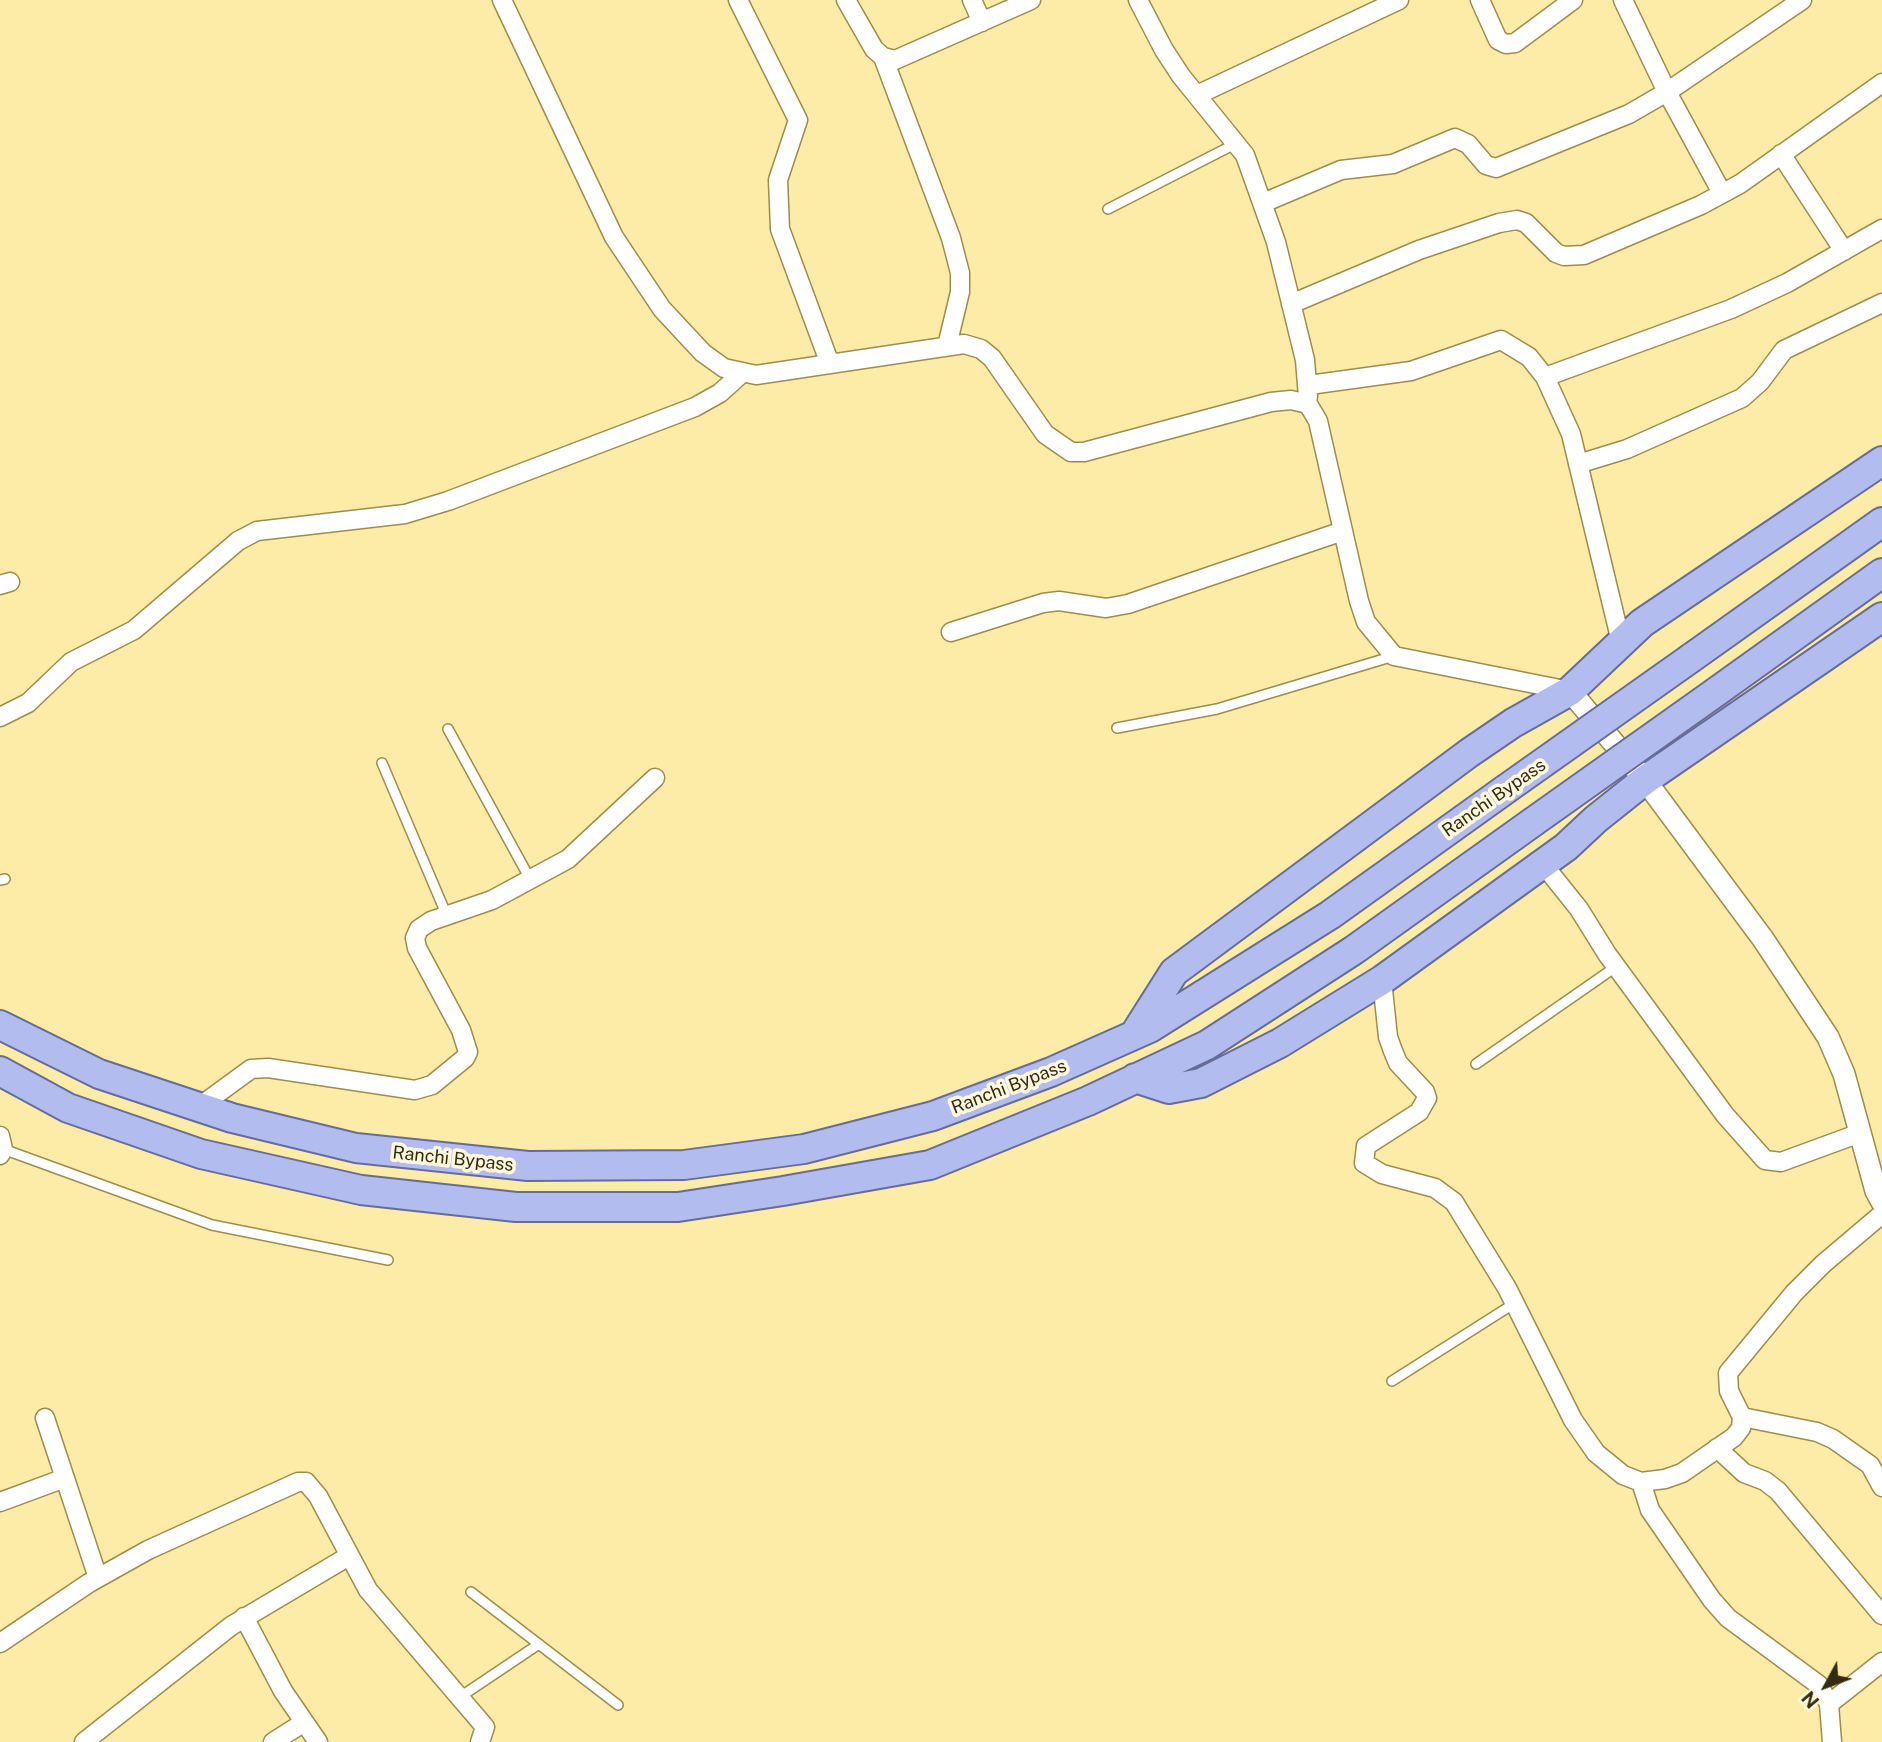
<!DOCTYPE html>
<html>
<head>
<meta charset="utf-8">
<style>
  body { margin:0 }
  #map { position:relative; width:1882px; height:1742px; overflow:hidden; background:#fdeba8; font-family:"Public Sans",sans-serif }
  canvas { display:block }
  .north { position:absolute; left:1791px; top:1651px; width:70px; height:70px; -webkit-text-stroke:5px #fff8de; paint-order:stroke; rotate:229deg; font-size:19px; font-weight:700; line-height:28px; text-align:center; color:#332c11 }
  .north::after { content:''; display:block; margin:auto; width:24px; height:32px; background:#332c11; clip-path:polygon(50% 0,100% 100%,50% 72%,0 100%) }
</style>
</head>
<body>
<div id="map">
<canvas width="1882" height="1742"></canvas>
<div class="north">N</div>
</div>
<script>
const c = document.querySelector('canvas').getContext('2d');
c.lineJoin = 'round';
const poly = rows => new Path2D(rows.map(r => 'M' + r).join(''));
function trace(path, color, width, dash) { c.strokeStyle = color; c.lineWidth = width; c.lineCap = dash ? 'butt' : 'round'; c.setLineDash(dash || []); c.stroke(path); }
function write(font, color, halo, rows, align = 'center') {
  c.font = font + ' "Public Sans",sans-serif'; c.lineWidth = 7; c.setLineDash([]); c.textBaseline = 'middle'; c.strokeStyle = halo; c.fillStyle = color; for (const [text, x, y, turn = 0] of rows) {
    c.save(); c.translate(x, y); c.rotate((+turn || 0) * Math.PI / 180); c.textAlign = isNaN(turn) ? turn : align; if (halo) c.strokeText(text, 0, 0); c.fillText(text, 0, 0); c.restore();
  }
}
const service = poly([
  [1108,209,1237,143],
  [1117,728,1217,709,1394,656],
  [448,729,530,879],
  [382,763,447,916],
  [0,880,5,879],
  [1476,1064,1617,966],
  [3,1149,212,1225,388,1260],
  [1392,1381,1515,1303],
  [471,1592,618,1705],
  [460,1697,539,1644]
]);
const minor = poly([
  [502,0,614,237,662,309,703,353,724,368,756,375,964,344,981,349,992,358,1045,434,1071,452,1084,452,1271,402,1291,400,1308,404,1318,421,1359,601,1366,622,1394,656,1570,691],
  [738,0,798,120,778,180,780,229,830,364],
  [846,0,874,49,883,57,895,60,1031,0],
  [972,0,982,22],
  [1138,0,1164,50,1181,76,1245,155,1276,242,1305,360,1308,397],
  [1480,0,1498,40,1506,44,1515,43,1573,0],
  [1623,0,1667,92,1722,193],
  [883,57,951,238,960,273,960,292,947,346],
  [1197,95,1399,0],
  [1781,154,1844,251],
  [1263,203,1341,170,1393,164,1455,138,1468,144,1486,165,1496,168,1629,114,1667,92,1802,0],
  [1291,304,1419,250,1499,223,1517,220,1526,223,1556,253,1564,256,1584,255,1701,205,1740,184,1882,83],
  [1545,377,1731,309,1787,283,1882,229],
  [1309,385,1411,371,1501,340,1529,357,1545,377,1571,434,1621,642],
  [1578,464,1627,449,1742,398,1760,382,1784,350,1882,303],
  [0,585,10,582],
  [951,632,1043,603,1059,601,1106,608,1128,604,1343,531],
  [0,717,28,703,71,662,134,630,238,541,257,531,405,514,448,501,695,407,720,393,741,374],
  [1543,864,1579,909,1607,954,1725,1115,1765,1160,1781,1162,1860,1133],
  [1382,980,1388,1037,1393,1051,1398,1063,1425,1092,1427,1098,1419,1112,1366,1146,1364,1163,1382,1174,1435,1188,1454,1202,1507,1288,1573,1420,1596,1453,1623,1475,1641,1482,1665,1479,1682,1473,1734,1437,1741,1428,1742,1417,1729,1391,1728,1373,1794,1293,1823,1264,1882,1214],
  [199,1107,251,1069,268,1068,415,1090,432,1085,465,1058,468,1052,461,1030,417,948,415,938,419,929,431,921,492,900,568,859,655,778],
  [0,1136,3,1149,0,1155],
  [1742,1417,1817,1432,1833,1439,1870,1465,1882,1487],
  [45,1418,98,1578],
  [1717,1448,1744,1473,1765,1481,1778,1491,1882,1615],
  [1641,1482,1650,1510,1712,1600,1728,1618,1819,1685,1829,1704,1832,1742],
  [0,1502,65,1478],
  [244,1617,283,1691,318,1742],
  [0,1643,89,1583,148,1550,298,1482,306,1482,318,1496,368,1590,485,1727,480,1742],
  [1829,1704,1882,1662],
  [84,1742,231,1626,349,1556],
  [273,1742,303,1723]
]);
const tertiary = poly([
  [1570,691,1645,780,1763,939,1828,1037,1844,1074,1876,1191,1882,1202]
]);
const primary = poly([
  [1691,658,1882,522],
  [1716,692,1882,573],
  [0,1025,99,1074,232,1118,356,1148,528,1166,684,1165,804,1149,933,1116,1051,1072,1150,1028,1330,915,1506,789],
  [1136,1032,1174,972,1469,753,1513,723,1570,691,1642,623,1882,461],
  [0,1071,68,1108,201,1154,361,1190,516,1207,678,1207,783,1191,930,1165,1088,1101,1207,1045,1354,950,1533,822],
  [1135,1078,1169,1089,1201,1083,1280,1043,1382,980,1566,847,1596,819,1645,780,1882,617]
]);
trace(service, '#9d8d4c', 12);
trace(minor, '#9d8d4c', 21);
trace(tertiary, '#9d8d4c', 24);
trace(primary, '#666c99', 32);
trace(service, '#fff', 9);
trace(minor, '#fff', 18);
trace(tertiary, '#fff', 21);
trace(primary, '#b3bcee', 28);
const primaryBridge = poly([
  [1506,789,1691,658],
  [1533,822,1716,692]
]);
trace(primaryBridge, '#666c99', 32, []);
trace(primaryBridge, '#b3bcee', 28);
write('18px', '#332c11', '#fff8de', [
  ["Ranchi Bypass",1494,798,-35],
  ["Ranchi Bypass",1009,1087,-21],
  ["Ranchi Bypass",453,1159,6]
]);
</script>
</body>
</html>
